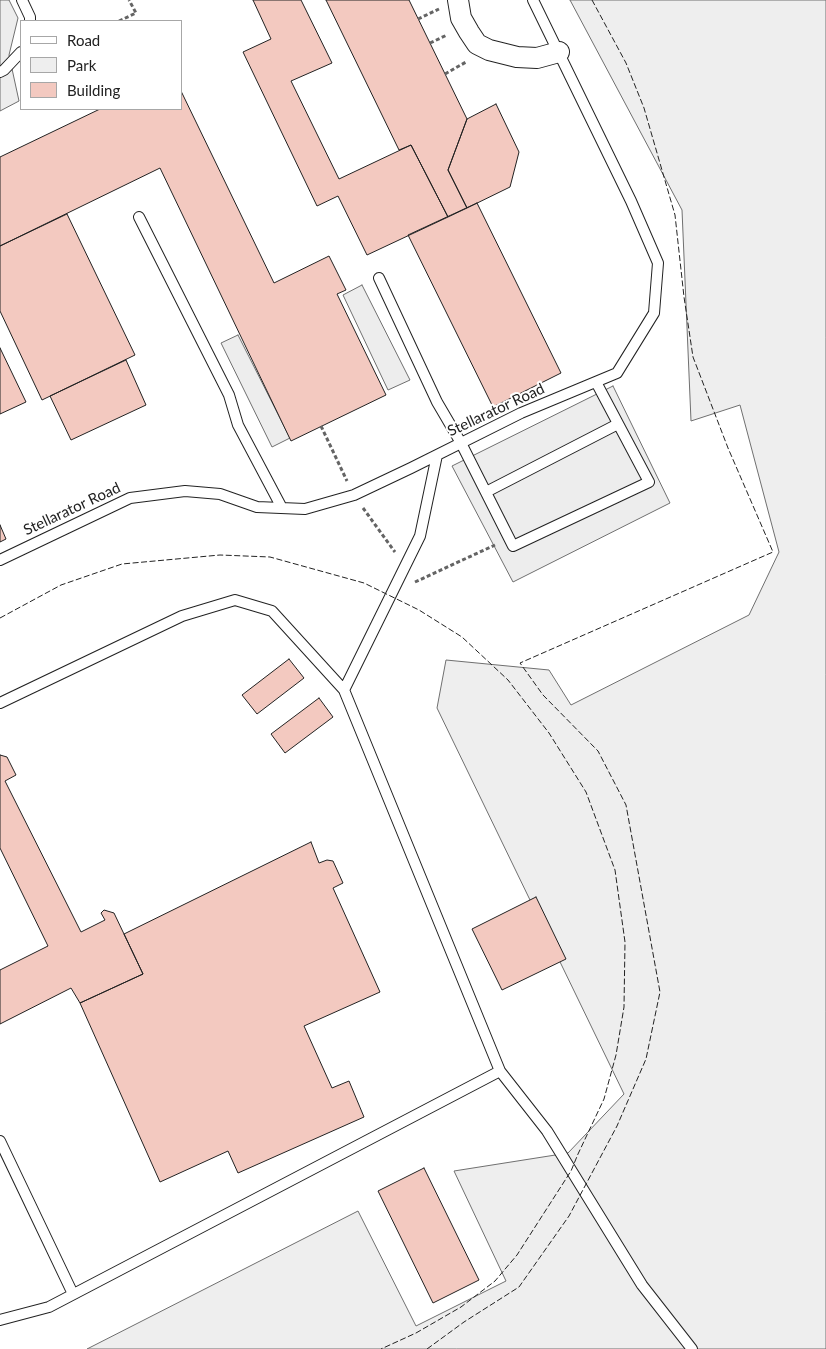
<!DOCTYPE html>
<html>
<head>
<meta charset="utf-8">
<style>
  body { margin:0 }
  #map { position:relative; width:826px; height:1349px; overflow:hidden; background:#fff; font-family:Lato,sans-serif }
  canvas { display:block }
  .legend { position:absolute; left:20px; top:20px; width:162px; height:90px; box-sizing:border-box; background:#fff; border:1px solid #a7a7a7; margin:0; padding:6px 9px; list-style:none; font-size:15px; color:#222 }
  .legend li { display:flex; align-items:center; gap:10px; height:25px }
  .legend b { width:25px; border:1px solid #a7a7a7 }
</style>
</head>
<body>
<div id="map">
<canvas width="826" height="1349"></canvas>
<ul class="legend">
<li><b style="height:6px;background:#fff"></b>Road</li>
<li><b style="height:14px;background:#eee"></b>Park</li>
<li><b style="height:14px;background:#f3c9c0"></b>Building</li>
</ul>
</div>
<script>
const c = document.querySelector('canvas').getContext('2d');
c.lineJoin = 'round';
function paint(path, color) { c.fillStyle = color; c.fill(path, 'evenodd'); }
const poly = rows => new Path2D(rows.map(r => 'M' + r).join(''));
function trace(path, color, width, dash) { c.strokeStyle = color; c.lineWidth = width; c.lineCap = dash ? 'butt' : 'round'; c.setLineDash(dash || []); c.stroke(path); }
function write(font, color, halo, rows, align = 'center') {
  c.font = font + ' Lato,sans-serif'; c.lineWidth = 4; c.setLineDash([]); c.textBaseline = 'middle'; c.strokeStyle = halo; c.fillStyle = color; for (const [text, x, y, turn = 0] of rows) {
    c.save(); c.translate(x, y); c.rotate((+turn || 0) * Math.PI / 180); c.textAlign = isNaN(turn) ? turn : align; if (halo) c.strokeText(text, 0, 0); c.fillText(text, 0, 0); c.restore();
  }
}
const green = poly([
  [570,0,826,0,826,1349,87,1349,358,1211,416,1326,506,1281,454,1171,568,1153,624,1094,437,708,446,660,549,670,571,705,749,615,779,552,740,405,691,421,682,210,570,0]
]);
paint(green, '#eee');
trace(green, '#6f6f6f', 1);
const parking = poly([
  [0,0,9,0,18,18,9,55,19,101,0,111,0,0],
  [362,285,410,380,388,390,343,295,362,285],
  [238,335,290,438,272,447,221,343,238,335],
  [613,386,670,503,513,582,452,466,613,386]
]);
paint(parking, '#ededed');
trace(parking, '#6f6f6f', 1);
const building = poly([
  [253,0,301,0,332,63,291,81,339,179,411,145,448,217,367,255,338,196,317,206,243,52,271,39,253,0],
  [326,0,409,0,467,119,448,170,467,208,448,217,411,145,399,150,326,0],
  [181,91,274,283,329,256,346,290,337,294,386,395,291,441,160,168,0,246,0,157,100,109,181,109,181,91],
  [496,104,519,152,510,187,467,208,448,170,467,119,496,104],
  [477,203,561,373,493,407,408,235,477,203],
  [67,214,135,355,42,400,0,311,0,246,67,214],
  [0,348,26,402,0,414,0,348],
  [126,360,146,405,71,440,50,396,126,360],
  [0,525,6,539,0,542,0,525],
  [289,659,304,678,257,714,242,695,289,659],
  [319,698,333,717,285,753,271,734,319,698],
  [0,755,7,757,16,775,5,781,81,932,105,920,101,913,104,910,114,913,143,974,80,1003,71,988,0,1024,0,970,48,946,0,848,0,755],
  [311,842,319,863,327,860,333,861,343,883,333,888,380,992,304,1026,332,1088,349,1081,364,1117,238,1173,228,1151,160,1182,80,1003,143,974,124,934,311,842],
  [536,897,566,959,502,990,472,929,536,897],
  [424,1168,479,1280,433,1303,378,1191,424,1168]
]);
paint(building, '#f3c9c0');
trace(building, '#222', 1);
const service = poly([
  [22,0,30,17,30,21],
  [0,72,4,70,21,52],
  [139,217,229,395,238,425,282,508],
  [379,278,437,402,461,443,513,546,649,482,596,382],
  [486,492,618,424],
  [0,560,130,498,185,491,220,494,257,507,305,509,354,495,411,468,521,413,617,373,654,313,658,263,631,201,533,0],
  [344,690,420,536,437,455],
  [0,703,182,616,235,600,272,611,344,690,500,1071,49,1307,0,1320],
  [500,1071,547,1131,642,1285,692,1349],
  [0,1141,73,1294]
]);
const minor = poly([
  [458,0,461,18,469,32,477,44,489,50,517,57,537,58,559,52]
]);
trace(service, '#222', 12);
trace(minor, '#222', 22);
trace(poly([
  [418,19,439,9],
  [119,21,136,13,129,0],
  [430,43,447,35],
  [445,74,466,62],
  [321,426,347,481],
  [363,508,395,552],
  [415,582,495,545]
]), '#646464', 3, [4, 2.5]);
trace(service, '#fff', 10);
trace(minor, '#fff', 20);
trace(poly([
  [0,618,61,585,122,564,220,555,270,557,364,583,419,610,462,637,508,680,549,733,586,792,615,870,625,942,624,1007,616,1055,604,1099,578,1154,571,1171,517,1255,495,1281,461,1307,416,1333,381,1349],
  [427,1349,464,1322,519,1287,569,1216,617,1126,646,1059,660,992,626,805,598,751,543,695,520,663,773,552,728,448,693,357,684,297,675,215,644,108,626,63,592,0]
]), '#222', 1, [6, 2.5]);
write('15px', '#222', '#fff', [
  ["Stellarator Road",496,410,-25],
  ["Stellarator Road",72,509,-25]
]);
</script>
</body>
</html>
